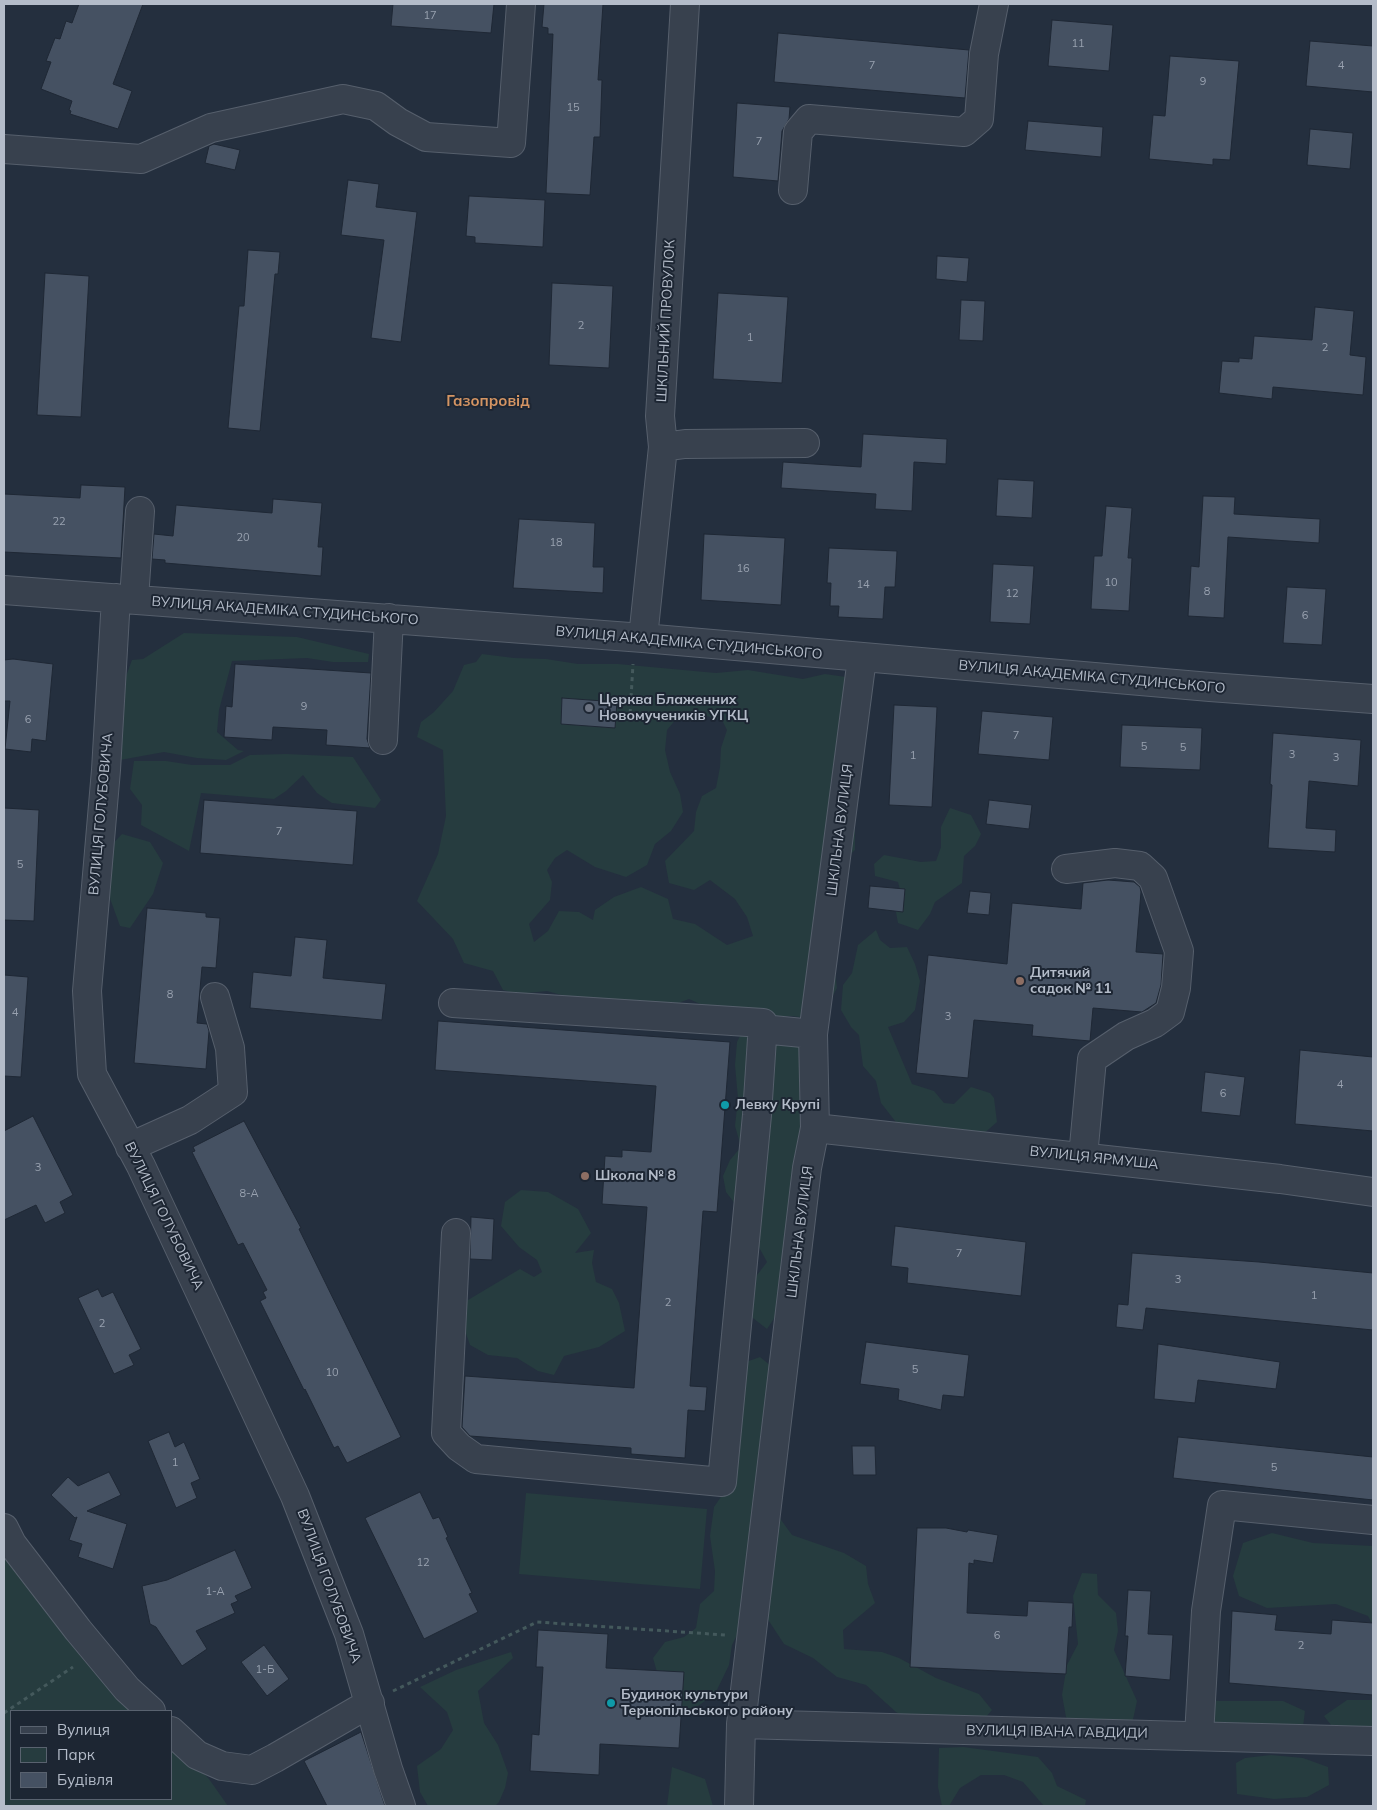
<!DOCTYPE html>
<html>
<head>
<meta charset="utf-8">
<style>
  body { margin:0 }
  #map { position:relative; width:1377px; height:1810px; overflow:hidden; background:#242f3e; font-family:Mulish,sans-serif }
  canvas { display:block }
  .frame { position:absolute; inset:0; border:5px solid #b4bcc9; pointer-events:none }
  .legend { position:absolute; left:10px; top:1710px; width:162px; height:90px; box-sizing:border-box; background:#1d2633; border:1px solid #59626f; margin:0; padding:6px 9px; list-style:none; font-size:15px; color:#b4bcc9 }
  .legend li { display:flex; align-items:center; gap:10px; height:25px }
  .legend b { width:25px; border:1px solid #59626f }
</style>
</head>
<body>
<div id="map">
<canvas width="1377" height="1810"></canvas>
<div class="frame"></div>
<ul class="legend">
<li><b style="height:6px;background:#38414e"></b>Вулиця</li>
<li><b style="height:14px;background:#263c3f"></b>Парк</li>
<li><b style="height:14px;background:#455162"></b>Будівля</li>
</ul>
</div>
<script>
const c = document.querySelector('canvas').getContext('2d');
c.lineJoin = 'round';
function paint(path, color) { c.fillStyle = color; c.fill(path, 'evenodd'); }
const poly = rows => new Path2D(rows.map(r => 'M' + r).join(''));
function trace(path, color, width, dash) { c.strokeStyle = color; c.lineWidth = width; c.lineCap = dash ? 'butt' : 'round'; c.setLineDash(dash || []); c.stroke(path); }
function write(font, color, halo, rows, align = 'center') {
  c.font = font + ' Mulish,sans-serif'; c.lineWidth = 4; c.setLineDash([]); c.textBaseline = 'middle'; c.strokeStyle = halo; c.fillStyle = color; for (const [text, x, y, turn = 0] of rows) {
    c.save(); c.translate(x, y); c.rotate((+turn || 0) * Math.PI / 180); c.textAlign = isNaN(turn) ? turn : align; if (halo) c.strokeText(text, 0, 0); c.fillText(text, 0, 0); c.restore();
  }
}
paint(poly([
  [184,633,297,637,369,654,368,662,333,662,307,658,232,661,219,710,217,732,238,750,244,751,226,760,197,758,164,752,120,760,121,690,132,660,143,659],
  [482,654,514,658,546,659,578,664,618,664,716,673,748,670,803,679,825,674,846,677,853,690,848,806,855,831,855,850,844,860,834,963,837,988,830,1001,807,1018,792,1016,767,1018,714,1010,689,999,673,1005,580,1000,547,991,517,994,503,990,493,971,464,963,453,939,417,901,438,854,446,816,443,750,417,737,421,722,434,712,453,691,464,665,476,662],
  [703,715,722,720,727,730,721,748,720,767,716,788,702,796,696,812,694,831,665,861,669,883,694,890,710,880,735,899,747,917,753,936,727,945,695,924,673,919,668,899,641,887,614,897,595,910,593,920,579,912,559,911,548,931,534,942,529,924,550,900,552,882,547,870,555,858,567,850,595,867,626,877,647,865,655,844,671,831,683,812,680,794,670,772,665,750,667,730,677,718],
  [286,754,353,757,381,800,375,808,332,803,317,793,303,775,286,791,274,799,201,793,189,851,141,825,142,805,130,789,134,761,166,761,192,765,230,765,250,755],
  [950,808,971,815,981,834,975,846,964,856,962,883,935,902,930,914,918,930,898,923,894,902,901,893,898,882,875,876,874,864,884,855,921,862,936,861,941,847,941,827],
  [122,834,150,842,163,863,153,894,130,928,120,926,108,893,101,856],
  [876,930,880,940,890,948,907,947,915,964,920,981,915,1010,904,1022,888,1027,912,1084,934,1091,944,1103,954,1104,971,1087,990,1093,994,1098,997,1122,981,1136,899,1126,881,1103,876,1081,863,1066,859,1035,851,1027,841,1010,843,985,852,973,858,945],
  [745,1026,774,1026,825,1066,786,1260,778,1284,783,1305,767,1329,749,1315,751,1283,767,1262,736,1205,726,1192,723,1176,730,1160,741,1147,735,1126,738,1099,735,1065,737,1042],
  [521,1190,548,1192,578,1209,591,1233,575,1253,594,1250,592,1263,596,1282,612,1289,619,1303,625,1331,599,1347,564,1356,554,1375,538,1371,517,1358,488,1355,470,1345,462,1322,463,1303,520,1269,534,1277,542,1272,537,1260,519,1247,501,1226,505,1202],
  [760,1357,776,1370,776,1513,792,1535,844,1553,866,1566,868,1584,875,1603,843,1630,844,1649,882,1652,899,1658,936,1678,979,1694,992,1710,980,1724,910,1721,896,1712,866,1685,837,1677,813,1658,784,1644,763,1612,741,1627,732,1645,729,1665,715,1694,688,1713,663,1693,653,1658,665,1642,684,1637,696,1628,700,1604,714,1591,715,1571,710,1536,714,1507,731,1482,746,1362],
  [526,1493,707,1509,700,1589,519,1574],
  [1272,1533,1313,1543,1373,1546,1373,1625,1368,1616,1336,1604,1267,1608,1239,1596,1233,1576,1243,1543],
  [4,1539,147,1711,11,1711,11,1799,171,1799,171,1738,209,1779,228,1806,4,1806],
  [1082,1573,1097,1574,1098,1595,1116,1613,1118,1631,1114,1650,1137,1701,1132,1724,1079,1735,1066,1717,1062,1695,1067,1665,1078,1644,1073,1596],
  [511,1652,513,1658,478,1691,484,1723,498,1745,508,1773,505,1788,499,1802,495,1806,428,1806,420,1792,417,1766,441,1749,453,1730,447,1712,420,1687,456,1670],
  [1193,1698,1220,1701,1283,1701,1305,1711,1303,1727,1214,1733],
  [1347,1700,1373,1700,1373,1741,1338,1734,1324,1716],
  [963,1747,1038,1757,1052,1773,1057,1786,1086,1800,1085,1806,1044,1806,1023,1782,1004,1775,981,1775,960,1788,949,1806,942,1806,938,1787,939,1748],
  [1271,1755,1303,1758,1328,1767,1329,1785,1307,1797,1274,1799,1237,1794,1236,1763,1245,1758],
  [672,1767,705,1779,713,1806,667,1806]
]), '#263c3f');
const building = poly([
  [79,4,143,4,113,84,132,91,118,129,70,114,71,111,69,110,72,101,41,89,51,62,46,61,55,38,60,39,66,21,72,23,79,4],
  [393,4,494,4,491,33,391,26,393,4],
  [544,4,603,4,598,80,602,80,600,137,594,137,590,195,546,193,553,34,548,34,548,28,542,27,544,4],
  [1052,20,1113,25,1109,71,1048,66,1052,20],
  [778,33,969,50,965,98,774,82,778,33],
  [1310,41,1373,46,1373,92,1306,86,1310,41],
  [1170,56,1239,61,1230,160,1213,159,1213,165,1149,159,1153,115,1165,116,1170,56],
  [737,103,790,107,789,119,782,131,778,181,733,177,737,103],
  [1028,121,1103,127,1101,157,1025,150,1028,121],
  [1310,129,1353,133,1350,169,1307,165,1310,129],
  [214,144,240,150,235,170,205,163,209,146,214,144],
  [348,180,379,184,376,207,417,212,401,342,371,338,384,240,341,235,348,180],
  [469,196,545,200,543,247,475,243,475,237,466,236,469,196],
  [248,250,280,252,278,274,275,274,260,431,228,428,239,306,244,306,248,250],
  [937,256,969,258,967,282,936,279,937,256],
  [45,273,89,276,81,417,37,415,45,273],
  [552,283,613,286,609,368,549,365,552,283],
  [718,293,788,297,782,383,713,379,718,293],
  [961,300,985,301,983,341,959,340,961,300],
  [1315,307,1354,311,1350,355,1366,357,1363,395,1273,387,1272,399,1219,393,1222,361,1239,362,1239,358,1252,359,1254,336,1312,340,1315,307],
  [863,434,947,439,946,464,914,462,912,511,875,509,876,494,781,488,783,462,861,467,863,434],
  [998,479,1034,481,1032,518,996,516,998,479],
  [81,485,125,487,121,558,4,552,4,494,80,498,81,485],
  [1203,496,1235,497,1234,514,1320,519,1319,543,1228,537,1224,618,1188,616,1191,566,1199,567,1203,496],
  [273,499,322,503,318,547,323,547,321,576,165,563,165,560,152,559,154,534,173,536,176,505,272,513,273,499],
  [1106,506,1132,508,1128,558,1132,558,1129,611,1091,609,1094,556,1102,556,1106,506],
  [519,519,595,523,593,567,604,567,603,593,513,588,519,519],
  [704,534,785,538,781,605,701,600,704,534],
  [829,548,897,551,895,587,885,587,883,619,838,617,839,606,830,606,831,583,827,583,829,548],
  [993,564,1034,566,1030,624,990,622,993,564],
  [1287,587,1326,589,1322,645,1283,643,1287,587],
  [13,659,53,664,46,741,32,739,31,752,5,749,10,701,4,701,4,660,13,659],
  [235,664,371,673,367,739,370,748,326,745,327,730,273,727,272,740,224,737,226,706,232,707,235,664],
  [562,698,617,702,615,728,561,724,562,698],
  [894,705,937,707,932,807,889,805,894,705],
  [982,711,1053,717,1049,760,978,754,982,711],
  [1122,725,1202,728,1200,770,1120,767,1122,725],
  [1273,733,1361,740,1358,786,1309,781,1306,828,1336,830,1335,852,1268,848,1272,785,1270,784,1273,733],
  [204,800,357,811,353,865,200,853,204,800],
  [989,800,1032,805,1029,829,986,824,989,800],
  [4,808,39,810,34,921,4,920,4,808],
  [1108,880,1134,882,1140,887,1141,892,1136,952,1163,954,1161,985,1156,1003,1142,1012,1093,1008,1090,1041,1032,1036,1033,1025,974,1020,968,1078,916,1073,928,955,1007,964,1012,903,1081,909,1083,883,1108,880],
  [870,886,905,889,903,912,868,908,870,886],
  [970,891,991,893,989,915,967,913,970,891],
  [147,908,206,913,206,917,220,918,216,968,202,967,197,1023,207,1024,209,1031,206,1069,134,1063,147,908],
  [295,937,327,940,323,978,386,984,382,1020,250,1008,253,972,291,976,295,937],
  [4,975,28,977,21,1077,4,1076,4,975],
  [438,1021,730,1042,717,1212,703,1211,690,1386,707,1387,705,1411,688,1410,685,1458,631,1454,631,1448,470,1436,462,1427,465,1376,634,1388,647,1207,602,1204,605,1156,622,1157,622,1150,651,1152,656,1086,435,1070,438,1021],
  [1300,1050,1373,1057,1373,1131,1295,1124,1300,1050],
  [1205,1072,1245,1077,1240,1116,1201,1112,1205,1072],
  [33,1116,73,1195,60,1202,65,1213,45,1223,36,1205,4,1220,4,1131,33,1116],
  [244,1121,301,1228,299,1229,401,1437,347,1463,338,1446,334,1448,305,1389,304,1390,260,1301,266,1298,263,1292,267,1290,243,1243,238,1245,192,1152,195,1151,193,1147,244,1121],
  [471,1217,494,1219,492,1260,470,1259,471,1217],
  [895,1226,1026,1242,1021,1296,907,1283,908,1268,891,1266,895,1226],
  [1132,1253,1259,1262,1373,1273,1373,1330,1146,1308,1143,1330,1116,1327,1118,1304,1128,1305,1132,1253],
  [98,1289,102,1297,113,1292,141,1349,129,1355,134,1365,114,1374,78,1298,98,1289],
  [866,1342,969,1355,964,1397,943,1395,941,1410,898,1400,899,1389,860,1384,866,1342],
  [1158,1344,1280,1362,1276,1389,1198,1380,1195,1403,1154,1399,1158,1344],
  [169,1432,175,1447,184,1442,200,1479,191,1483,197,1498,176,1508,148,1441,169,1432],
  [1178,1437,1373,1457,1373,1500,1173,1478,1178,1437],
  [852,1446,875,1446,876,1475,853,1475,852,1446],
  [109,1472,121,1495,87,1511,127,1524,113,1569,78,1557,82,1544,69,1540,77,1517,75,1518,51,1495,68,1477,78,1486,109,1472],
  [420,1492,433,1519,439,1517,448,1537,446,1538,472,1593,469,1594,478,1612,424,1639,365,1518,420,1492],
  [917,1528,946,1528,967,1532,968,1530,998,1535,993,1563,974,1560,974,1564,969,1563,967,1613,1027,1616,1028,1601,1073,1603,1072,1627,1069,1627,1066,1674,910,1667,917,1528],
  [235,1550,252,1588,235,1596,238,1601,231,1604,235,1613,196,1631,207,1649,182,1666,156,1627,150,1624,142,1586,167,1580,235,1550],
  [1128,1590,1151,1591,1148,1634,1173,1635,1170,1680,1125,1676,1128,1636,1125,1636,1128,1590],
  [1232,1611,1277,1615,1275,1630,1331,1634,1332,1620,1373,1623,1373,1695,1229,1683,1232,1611],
  [538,1630,608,1634,606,1668,684,1672,679,1748,600,1744,599,1775,530,1771,532,1734,539,1735,543,1667,536,1667,538,1630],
  [264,1645,289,1679,267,1696,241,1662,264,1645],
  [361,1732,385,1806,327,1806,304,1761,361,1732]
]);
paint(building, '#455162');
trace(building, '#1f2835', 1);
const minor = poly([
  [4,149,141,159,211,128,343,99,376,106,398,122,426,137,511,143,521,4],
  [793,190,798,132,809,119,964,132,979,119,984,54,994,4],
  [663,447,685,444,805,443],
  [4,590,643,638,1210,687,1373,699],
  [116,598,106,770,87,991,92,1074,141,1166,295,1496,349,1634,388,1769,401,1806],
  [134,599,140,511],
  [643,638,663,447,660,416,685,4],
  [383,740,389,618],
  [1066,869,1115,863,1140,866,1153,878,1179,951,1176,988,1170,1012,1155,1023,1126,1036,1092,1059,1083,1157],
  [453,1003,763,1023,757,1115,722,1482,476,1459,459,1447,446,1433,456,1233],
  [762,1029,813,1034],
  [815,1128,1280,1179,1373,1192],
  [130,1147,190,1120,233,1092,230,1048,215,997],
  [4,1528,12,1544,78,1630,127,1689,151,1711],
  [741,1724,1373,1741],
  [171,1731,197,1755,222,1766,252,1770,275,1758,370,1703],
  [1199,1736,1206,1611,1222,1505,1373,1520],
  [739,1806,741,1724,807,1168,815,1128,813,1034,862,658]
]);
trace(minor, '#565f6c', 30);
trace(poly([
  [616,714,630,715,633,664],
  [393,1691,537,1622,725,1635],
  [4,1713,73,1667]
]), '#44595c', 3, [4, 4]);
trace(minor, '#38414e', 28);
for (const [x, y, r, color] of [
  [589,708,5,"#6b7280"],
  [1020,981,5,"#8d6e63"],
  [725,1105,5,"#0f9aa8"],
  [585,1176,5,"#8d6e63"],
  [611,1703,5,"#0f9aa8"]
]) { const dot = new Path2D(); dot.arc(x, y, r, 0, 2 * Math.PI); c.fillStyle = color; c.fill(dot); trace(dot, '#1d2633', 2); }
write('11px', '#98a1af', null, [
  ["17",430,16],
  ["11",1078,44],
  ["7",872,66],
  ["4",1341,66],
  ["9",1203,82],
  ["15",573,108],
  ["7",759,142],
  ["2",581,326],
  ["1",750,338],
  ["2",1325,348],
  ["22",59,522],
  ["20",243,538],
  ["18",556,543],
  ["16",743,569],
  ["10",1111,583],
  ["14",863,585],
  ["8",1207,592],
  ["12",1012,594],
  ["6",1305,616],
  ["9",304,707],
  ["6",28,720],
  ["7",1016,736],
  ["5",1144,747],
  ["5",1183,748],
  ["3",1292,755],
  ["1",913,756],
  ["3",1336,758],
  ["7",279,832],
  ["5",20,865],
  ["8",170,995],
  ["4",15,1013],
  ["3",948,1017],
  ["4",1340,1085],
  ["6",1223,1094],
  ["3",38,1168],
  ["8-А",249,1194],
  ["7",959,1254],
  ["3",1178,1280],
  ["1",1314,1296],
  ["2",668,1303],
  ["2",102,1324],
  ["5",915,1370],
  ["10",332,1373],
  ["1",175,1463],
  ["5",1274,1468],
  ["12",423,1563],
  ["1-А",215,1592],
  ["6",997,1636],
  ["2",1301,1646],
  ["1-Б",265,1670]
]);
write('14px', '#b4bcc9', '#1d2633', [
  ["ШКІЛЬНИЙ ПРОВУЛОК",666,321,-87],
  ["ВУЛИЦЯ АКАДЕМІКА СТУДИНСЬКОГО",285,611,4],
  ["ВУЛИЦЯ АКАДЕМІКА СТУДИНСЬКОГО",689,643,5],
  ["ВУЛИЦЯ АКАДЕМІКА СТУДИНСЬКОГО",1092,677,5],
  ["ВУЛИЦЯ ГОЛУБОВИЧА",101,814,-85],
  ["ШКІЛЬНА ВУЛИЦЯ",840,830,-83],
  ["ВУЛИЦЯ ЯРМУША",1094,1158,6],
  ["ВУЛИЦЯ ГОЛУБОВИЧА",164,1216,64],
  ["ШКІЛЬНА ВУЛИЦЯ",800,1232,-83],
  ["ВУЛИЦЯ ГОЛУБОВИЧА",329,1586,70],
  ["ВУЛИЦЯ ІВАНА ГАВДИДИ",1057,1732,1]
]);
write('bold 14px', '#b4bcc9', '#1d2633', [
  ["Церква Блаженних",599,700],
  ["Новомучеників УГКЦ",599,716],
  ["Дитячий",1030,973],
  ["садок № 11",1030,989],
  ["Левку Крупі",735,1105],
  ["Школа № 8",595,1176],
  ["Будинок культури",621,1695],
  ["Тернопільського району",621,1711]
], 'left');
write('bold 15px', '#d59563', '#1d2633', [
  ["Газопровід",488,401]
]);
</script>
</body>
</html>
